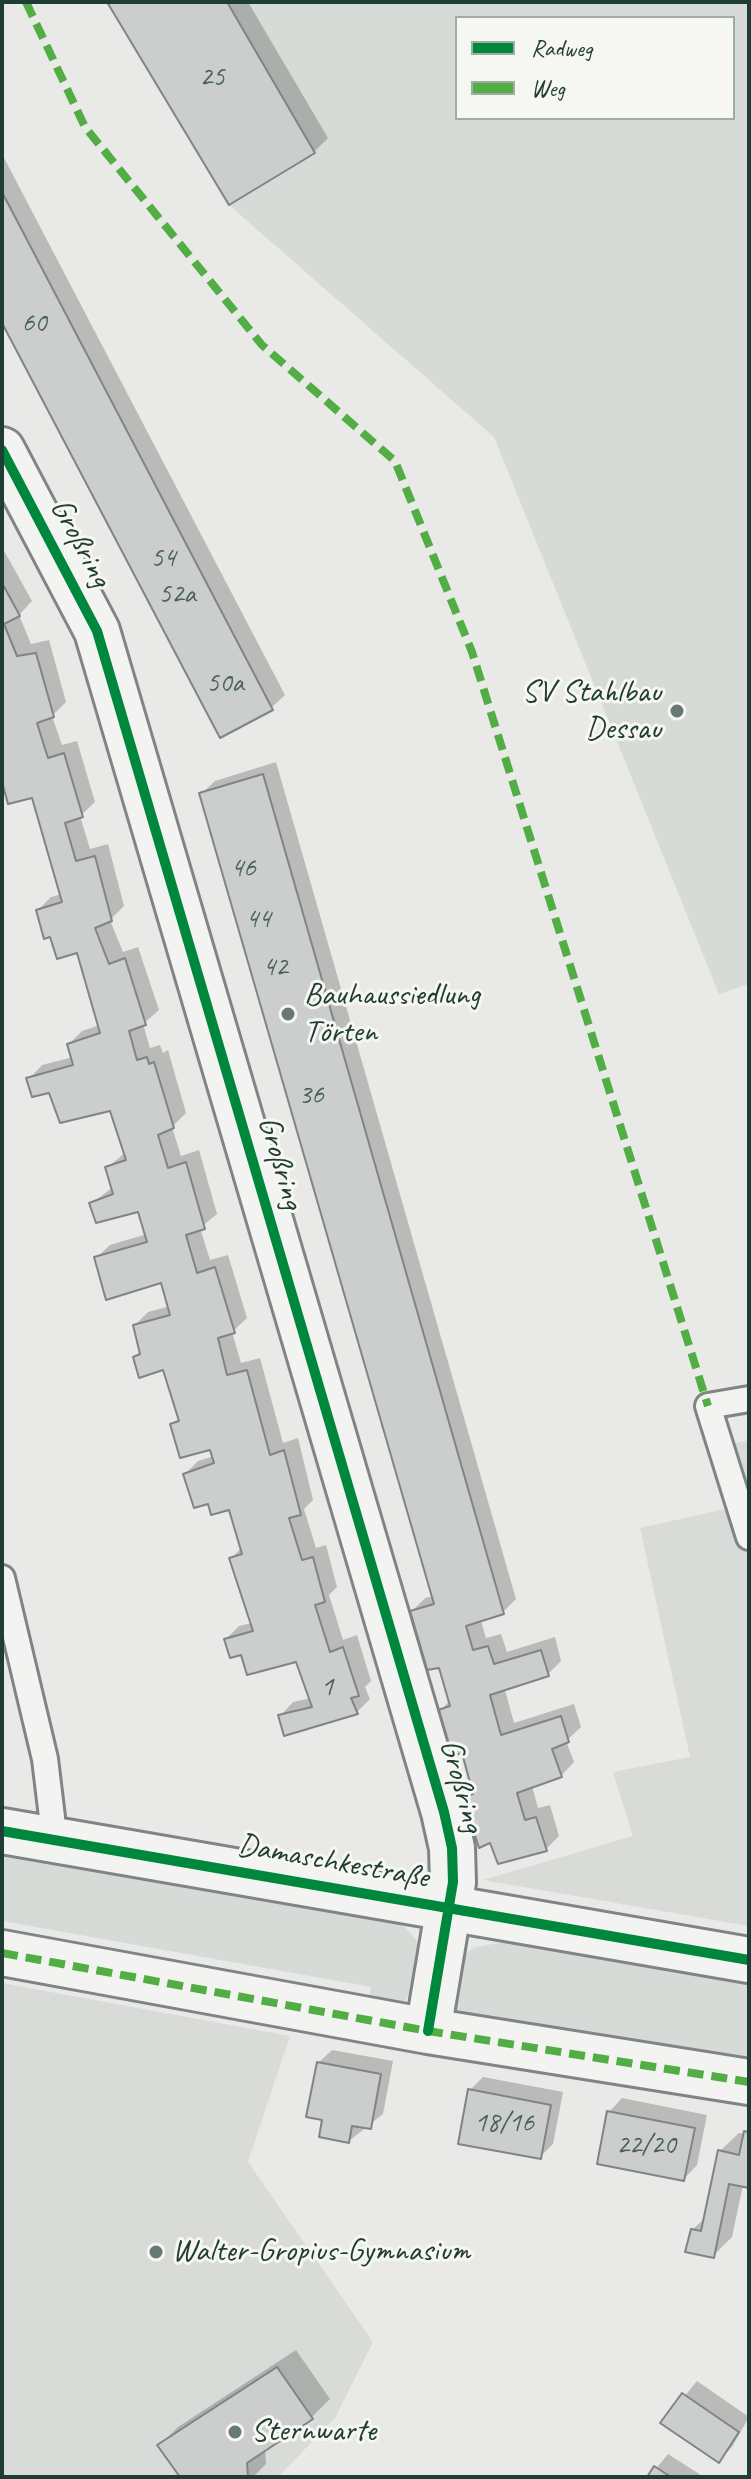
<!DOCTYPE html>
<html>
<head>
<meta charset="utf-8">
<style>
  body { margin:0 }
  #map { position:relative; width:751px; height:2479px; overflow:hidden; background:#e9eae8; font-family:Caveat,sans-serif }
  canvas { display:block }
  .frame { position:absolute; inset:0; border:4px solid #1f3d34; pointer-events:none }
  .legend { position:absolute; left:455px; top:16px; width:280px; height:104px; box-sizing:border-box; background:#f6f6f2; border:2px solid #a0aca6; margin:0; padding:10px 14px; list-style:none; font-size:24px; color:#1f3d34 }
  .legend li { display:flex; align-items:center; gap:16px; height:40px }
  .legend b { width:40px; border:2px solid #a0aca6 }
</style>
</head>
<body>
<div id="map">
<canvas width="751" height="2479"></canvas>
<div class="frame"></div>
<ul class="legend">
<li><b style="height:10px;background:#00873e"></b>Radweg</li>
<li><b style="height:10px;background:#52ad45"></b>Weg</li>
</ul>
</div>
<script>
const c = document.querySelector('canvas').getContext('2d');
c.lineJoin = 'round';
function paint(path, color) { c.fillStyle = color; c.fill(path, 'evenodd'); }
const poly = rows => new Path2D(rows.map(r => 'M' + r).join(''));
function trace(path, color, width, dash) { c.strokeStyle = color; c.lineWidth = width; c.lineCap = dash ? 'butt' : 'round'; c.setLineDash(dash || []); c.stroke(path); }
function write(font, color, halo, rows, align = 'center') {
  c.font = font + ' Caveat,sans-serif'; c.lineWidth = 6; c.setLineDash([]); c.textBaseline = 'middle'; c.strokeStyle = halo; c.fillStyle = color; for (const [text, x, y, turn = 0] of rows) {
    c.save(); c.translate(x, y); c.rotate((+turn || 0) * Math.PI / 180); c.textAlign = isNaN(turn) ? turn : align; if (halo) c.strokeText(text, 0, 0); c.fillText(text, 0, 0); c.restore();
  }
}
paint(poly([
  [749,1440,749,1926,483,1880,633,1836,613,1772,690,1757,640,1528,725,1509,707,1450],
  [2,1983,290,2036,248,2162,373,2342,335,2418,278,2477,2,2477]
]), '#d8dbd8');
paint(poly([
  [107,2,749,2,749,984,719,994,494,437,229,205],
  [457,18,733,18,733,118,457,118],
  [2,1851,399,1920,422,1947,420,1980,402,2005,369,2007,371,1987,2,1921],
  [505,1942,749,1984,749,2062,445,2010,456,1961,475,1947]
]), '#d6dbd7');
paint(poly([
  [109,2,248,2,328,138,314,152],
  [2,154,285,695,271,708,2,319],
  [2,547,32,601,19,615,31,644,49,640,66,702,52,716,62,745,77,741,95,802,80,816,90,849,108,844,124,906,110,920,123,952,138,947,159,1010,143,1024,150,1048,160,1045,163,1053,168,1050,186,1113,172,1127,181,1156,199,1150,217,1214,200,1228,210,1260,228,1255,247,1318,232,1332,241,1363,260,1358,283,1443,298,1438,313,1500,304,1509,316,1548,326,1545,337,1587,329,1595,343,1640,357,1635,371,1681,365,1687,370,1699,357,1712,280,1716,293,1702,311,1698,297,1659,243,1653,226,1639,239,1626,252,1623,231,1559,242,1547,230,1508,209,1502,185,1474,198,1461,214,1456,211,1447,173,1424,180,1417,164,1367,135,1357,142,1351,135,1325,148,1312,170,1306,162,1281,96,1258,110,1245,147,1234,139,1210,91,1204,113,1187,108,1167,126,1152,111,1109,50,1091,29,1079,42,1065,73,1057,69,1044,82,1031,100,1025,78,950,52,935,38,910,51,897,62,894,34,796,2,775],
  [276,762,516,1599,503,1612,481,1621,486,1638,501,1634,507,1652,555,1637,561,1661,548,1674,505,1690,514,1723,574,1704,581,1727,566,1741,574,1762,561,1776,532,1786,538,1808,550,1805,559,1836,546,1849,492,1840,466,1798,474,1790,464,1750,440,1711,450,1700,440,1665,412,1611,425,1598,434,1596,201,794,215,781],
  [332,2050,393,2061,383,2114,349,2141,325,2118,318,2063],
  [483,2077,563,2092,553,2144,540,2157,470,2090],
  [622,2098,707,2115,697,2165,684,2179,609,2112],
  [749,2130,749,2186,743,2185,732,2237,713,2256,692,2230,706,2217,720,2151,739,2133,746,2134],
  [296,2350,330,2399,311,2418,265,2448,266,2464,253,2477,182,2477,160,2445,178,2427],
  [697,2381,749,2417,732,2447,719,2460,663,2423],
  [668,2454,704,2477,649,2477]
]), '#0003');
const building = poly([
  [107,2,227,2,315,153,229,205,107,2],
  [2,192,273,710,220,738,2,323,2,192],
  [2,583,20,616,4,624,17,656,36,653,54,717,37,723,48,758,64,753,83,817,65,823,76,861,95,856,112,921,95,928,109,964,125,958,146,1025,129,1031,137,1060,147,1057,149,1064,154,1062,174,1128,158,1135,168,1168,186,1162,205,1229,186,1235,197,1273,215,1267,235,1333,218,1338,227,1375,247,1370,270,1455,284,1450,301,1515,289,1518,302,1560,313,1557,325,1602,315,1605,330,1652,343,1647,359,1696,351,1698,358,1714,284,1736,278,1715,312,1707,296,1662,247,1675,241,1655,230,1658,224,1639,253,1631,229,1558,242,1554,229,1510,211,1515,208,1504,194,1508,183,1474,214,1463,210,1450,180,1458,170,1424,179,1421,163,1370,139,1378,133,1357,140,1354,133,1325,170,1315,161,1283,106,1300,94,1257,147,1242,138,1212,96,1223,89,1203,113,1194,105,1167,126,1160,110,1111,60,1123,49,1093,32,1097,26,1078,73,1065,67,1044,100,1033,77,953,57,959,50,937,44,939,36,910,62,902,32,798,8,804,2,782,2,583],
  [263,774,504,1614,466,1626,473,1650,488,1646,494,1664,541,1650,549,1676,490,1695,501,1735,561,1716,569,1742,552,1749,562,1777,517,1793,525,1820,536,1817,547,1851,498,1864,490,1843,479,1848,463,1798,473,1794,462,1753,451,1756,438,1710,450,1706,439,1668,427,1670,410,1611,434,1604,199,793,263,774],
  [317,2062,381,2074,371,2129,352,2126,349,2143,319,2137,322,2120,306,2117,317,2062],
  [468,2089,551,2105,541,2159,458,2144,468,2089],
  [607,2111,695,2128,684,2181,597,2164,607,2111],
  [744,2131,749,2132,749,2188,729,2184,714,2258,685,2252,691,2229,701,2231,718,2150,739,2155,744,2131],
  [277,2367,313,2419,247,2463,248,2477,180,2477,157,2445,277,2367],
  [682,2393,739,2432,719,2463,660,2423,682,2393],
  [654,2466,671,2477,647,2477,654,2466]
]);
paint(building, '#cbcecc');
trace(building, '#7f8583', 2);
const service = poly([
  [749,1399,708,1406,749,1537],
  [2,1578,45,1759,52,1817,49,1838]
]);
const minor = poly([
  [2,450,97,631,444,1812,452,1848,453,1882,428,2031],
  [2,1831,749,1960],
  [2,1953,428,2031,749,2082]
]);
trace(service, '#7f8583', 30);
trace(minor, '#7f8583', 50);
trace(service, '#f3f3f1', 24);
trace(minor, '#f3f3f1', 44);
trace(poly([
  [26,2,85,127,262,345,395,461,472,652,708,1406],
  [2,1953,428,2031,749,2082]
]), '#52ad45', 8, [16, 8]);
trace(poly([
  [2,450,97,631,444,1812,452,1848,453,1882,428,2031],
  [2,1831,749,1960]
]), '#00873e', 10);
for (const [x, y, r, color] of [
  [677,711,8,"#667a73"],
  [288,1014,8,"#667a73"],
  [156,2252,8,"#667a73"],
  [235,2432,8,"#667a73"]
]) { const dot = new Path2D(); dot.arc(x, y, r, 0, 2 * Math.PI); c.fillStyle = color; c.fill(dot); trace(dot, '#f6f6f2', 3); }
write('28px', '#4a615a', null, [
  ["25",212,78],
  ["60",34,324],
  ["54",163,559],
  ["52a",177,595],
  ["50a",225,684],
  ["46",243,869],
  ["44",258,920],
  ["42",275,968],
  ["36",311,1096],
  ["1",327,1688],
  ["18/16",504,2124],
  ["22/20",646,2146]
]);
write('32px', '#1f3d34', '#f6f6f2', [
  ["Großring",80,543,62],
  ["Großring",280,1163,74],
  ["Großring",461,1786,75],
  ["Damaschkestraße",333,1862,10]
]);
write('32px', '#1f3d34', '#f6f6f2', [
  ["SV Stahlbau",661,693,"right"],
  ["Dessau",661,730,"right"],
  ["Bauhaussiedlung",304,996],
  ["Törten",304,1033],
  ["Walter-Gropius-Gymnasium",172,2252],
  ["Sternwarte",251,2432]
], 'left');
</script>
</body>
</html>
